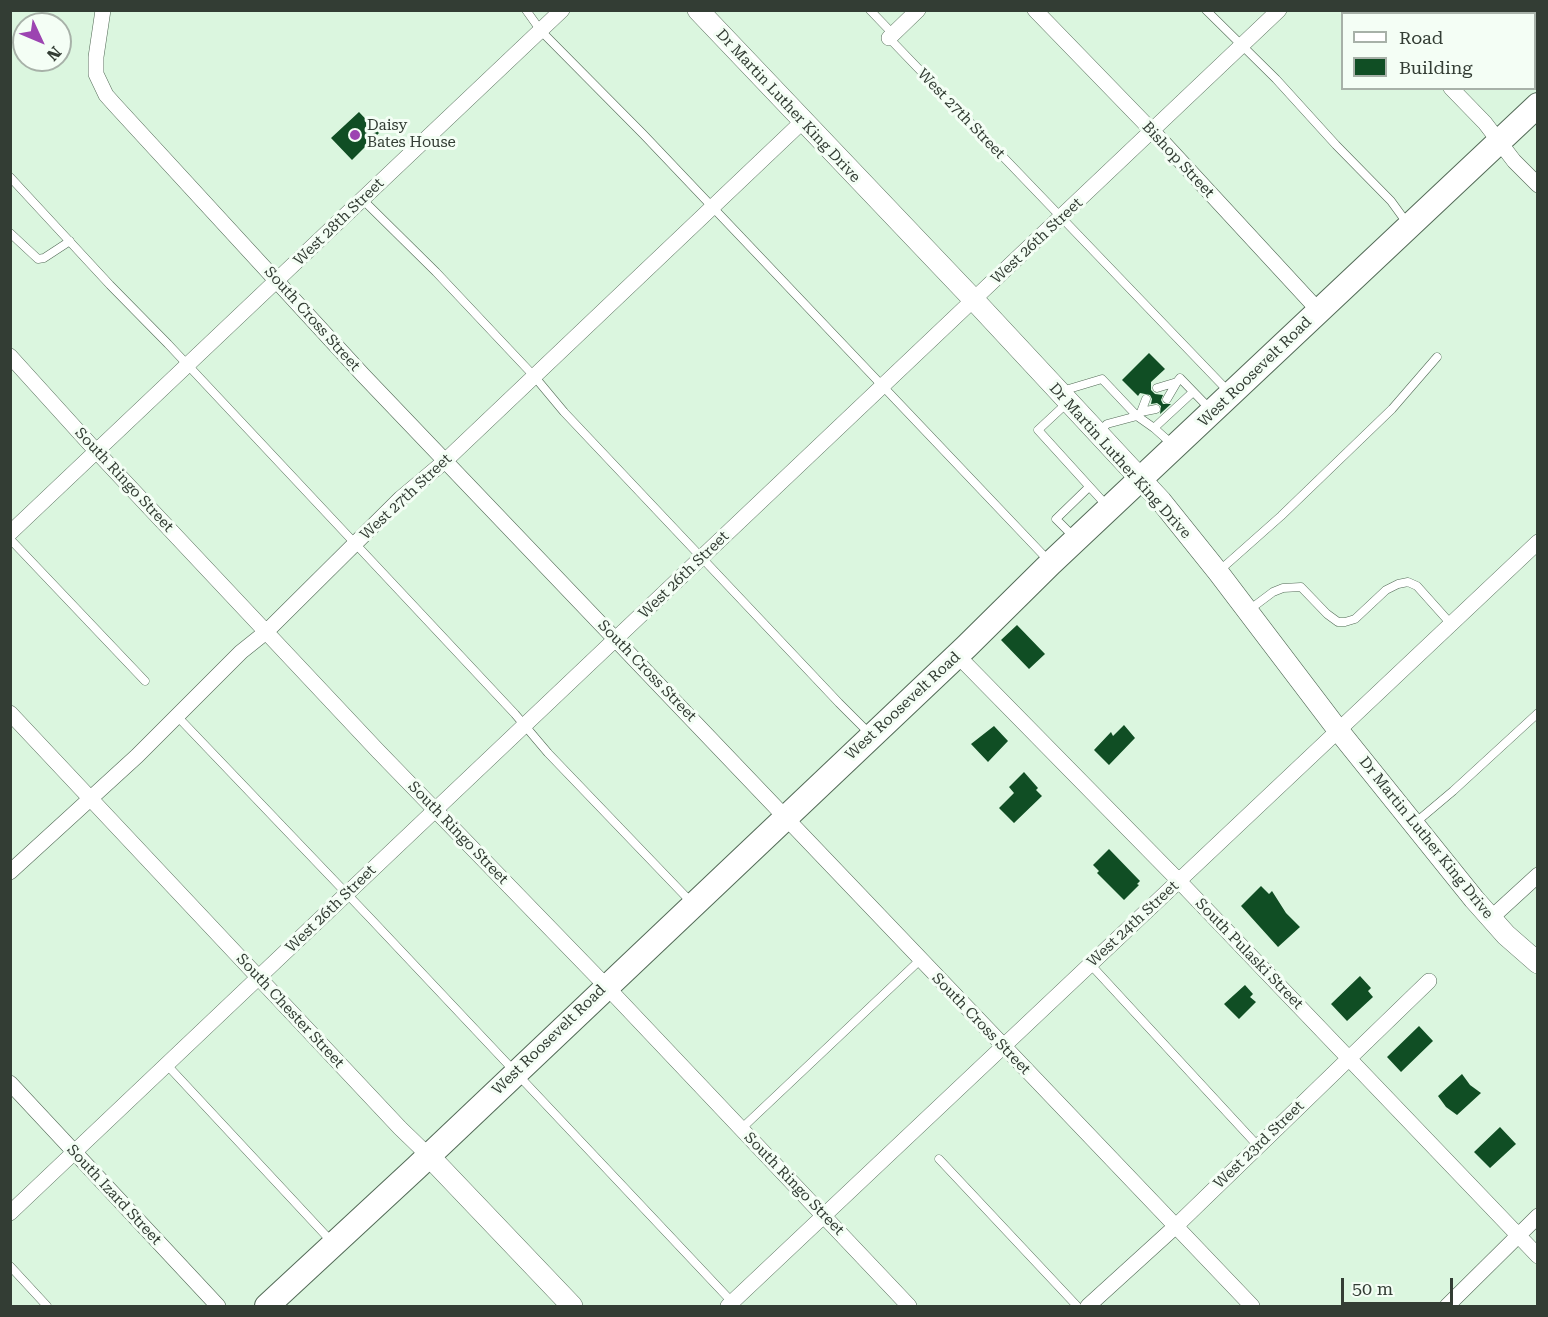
<!DOCTYPE html>
<html>
<head>
<meta charset="utf-8">
<style>
  body { margin:0 }
  #map { position:relative; width:1548px; height:1317px; overflow:hidden; background:#dbf6df; font-family:"Roboto Serif",serif }
  canvas { display:block }
  .frame { position:absolute; inset:0; border:12px solid #333d34; pointer-events:none }
  .legend { position:absolute; left:1341px; top:12px; width:195px; height:78px; box-sizing:border-box; background:#f4fef5; border:2px solid #a7b1a8; margin:0; padding:8px 10px; list-style:none; font-size:18px; color:#333d34 }
  .legend li { display:flex; align-items:center; gap:12px; height:30px }
  .legend b { width:30px; border:2px solid #a7b1a8 }
  .north { position:absolute; left:12px; top:12px; width:60px; height:60px; box-sizing:border-box; background:#f4fef5; border:2px solid #a7b1a8; border-radius:50%; rotate:134deg; font-size:16px; font-weight:700; line-height:24px; text-align:center; color:#333d34 }
  .north::after { content:''; display:block; margin:auto; width:21px; height:27px; background:#9c44b1; clip-path:polygon(50% 0,100% 100%,50% 72%,0 100%) }
  .scale { position:absolute; left:1341px; top:1278px; width:112px; height:27px; box-sizing:border-box; border:3px solid #333d34; border-top:0; padding-left:8px; font-size:18px; line-height:21px; white-space:nowrap; color:#333d34; -webkit-text-stroke:4px #f4fef5; paint-order:stroke }
</style>
</head>
<body>
<div id="map">
<canvas width="1548" height="1317"></canvas>
<div class="frame"></div>
<ul class="legend">
<li><b style="height:8px;background:#fff"></b>Road</li>
<li><b style="height:16px;background:#104e24"></b>Building</li>
</ul>
<div class="north">N</div>
<div class="scale">50 m</div>
</div>
<script>
const c = document.querySelector('canvas').getContext('2d');
c.lineJoin = 'round';
function paint(path, color) { c.fillStyle = color; c.fill(path, 'evenodd'); }
const poly = rows => new Path2D(rows.map(r => 'M' + r).join(''));
function trace(path, color, width, dash) { c.strokeStyle = color; c.lineWidth = width; c.lineCap = dash ? 'butt' : 'round'; c.setLineDash(dash || []); c.stroke(path); }
function write(font, color, halo, rows, align = 'center') {
  c.font = font + ' "Roboto Serif",serif'; c.lineWidth = 6; c.setLineDash([]); c.textBaseline = 'middle'; c.strokeStyle = halo; c.fillStyle = color; for (const [text, x, y, turn = 0] of rows) {
    c.save(); c.translate(x, y); c.rotate((+turn || 0) * Math.PI / 180); c.textAlign = isNaN(turn) ? turn : align; if (halo) c.strokeText(text, 0, 0); c.fillText(text, 0, 0); c.restore();
  }
}
paint(poly([
  [359,112,379,133,352,160,331,138],
  [1149,353,1165,369,1151,382,1151,390,1155,394,1163,395,1161,400,1163,404,1171,404,1160,414,1161,406,1157,403,1151,404,1152,399,1150,395,1140,393,1138,396,1122,380],
  [1017,625,1045,654,1029,669,1001,640],
  [1124,725,1135,738,1109,765,1094,750,1111,732,1113,736],
  [994,726,1008,741,988,762,971,744],
  [1024,772,1038,788,1036,790,1042,796,1014,823,999,808,1014,793,1009,787],
  [1109,849,1140,881,1137,884,1139,885,1124,900,1097,873,1099,871,1093,865],
  [1261,886,1269,894,1272,891,1286,913,1300,927,1278,947,1241,906],
  [1360,976,1371,988,1368,991,1373,997,1347,1021,1331,1004],
  [1245,985,1253,994,1250,997,1256,1002,1239,1019,1224,1004],
  [1419,1026,1433,1041,1401,1072,1387,1057],
  [1462,1074,1470,1085,1481,1093,1457,1115,1446,1107,1438,1096],
  [1500,1127,1516,1144,1490,1168,1474,1152]
]), '#104e24');
const lane = poly([
  [526,10,541,31,643,134,1048,560],
  [870,10,893,34],
  [1206,10,1276,79,1336,145,1391,201,1407,223],
  [889,38,1229,392],
  [10,177,110,285,168,344,515,714,548,753,692,903],
  [362,199,436,272,534,376,564,412,839,703,871,735],
  [10,233,38,259,44,258,70,241],
  [1157,388,1177,382,1180,378,1210,409],
  [1062,391,1102,379,1137,416,1154,428,1193,392],
  [1146,399,1141,412,1156,409],
  [1167,399,1177,382],
  [1067,403,1038,430,1108,507],
  [1154,428,1173,445],
  [1098,433,1107,424,1137,416,1140,413],
  [1075,538,1056,519,1089,487],
  [10,539,145,681],
  [1219,571,1281,516,1392,409,1437,357],
  [1249,610,1273,592,1283,588,1301,587,1327,614,1338,622,1345,622,1355,619,1386,590,1398,584,1408,582,1417,586,1451,624],
  [176,715,370,918,733,1303],
  [1415,823,1453,791,1538,713],
  [1090,964,1258,1146],
  [167,1065,331,1241],
  [741,1129,920,960],
  [939,1159,1077,1306],
  [10,1266,47,1306]
]);
const street = poly([
  [103,10,96,57,96,74,106,95,114,104,363,375,1252,1306],
  [1035,10,1162,141,1319,311],
  [1378,10,1380,14],
  [889,38,918,10],
  [1451,88,1485,123,1514,161,1538,185],
  [10,356,97,452,378,751,606,986,909,1306],
  [10,533,562,10],
  [957,655,1179,881,1538,1256],
  [10,713,400,1128,429,1156],
  [10,872,137,756,241,652,266,632,401,498,445,461,802,122],
  [1491,918,1538,875],
  [10,1083,218,1306],
  [10,1213,1279,10],
  [728,1306,1538,542],
  [1088,1306,1176,1226,1429,981],
  [1447,1306,1538,1216]
]);
const secondary = poly([
  [698,10,974,300,1161,501,1218,572,1338,730,1474,899,1506,935,1538,963],
  [429,1156,572,1306]
]);
const primary = poly([
  [267,1306,416,1168,966,647,1051,563,1538,105]
]);
trace(lane, '#536a57', 9);
trace(street, '#536a57', 16);
trace(secondary, '#536a57', 22);
trace(primary, '#536a57', 26);
trace(lane, '#fff', 8);
trace(street, '#fff', 15);
trace(secondary, '#fff', 21);
trace(primary, '#fff', 24);
for (const [x, y, r, color] of [
  [355,135,6,"#9c44b1"]
]) { const dot = new Path2D(); dot.arc(x, y, r, 0, 2 * Math.PI); c.fillStyle = color; c.fill(dot); trace(dot, '#f4fef5', 2); }
write('15px', '#333d34', '#f4fef5', [
  ["Dr Martin Luther King Drive",788,106,47],
  ["West 27th Street",961,114,46],
  ["Bishop Street",1178,160,47],
  ["West 28th Street",339,222,-44],
  ["West 26th Street",1037,241,-43],
  ["South Cross Street",312,319,48],
  ["West Roosevelt Road",1255,372,-44],
  ["Dr Martin Luther King Drive",1120,461,48],
  ["South Ringo Street",124,480,47],
  ["West 27th Street",406,497,-43],
  ["West 26th Street",684,575,-44],
  ["South Cross Street",647,671,46],
  ["West Roosevelt Road",903,706,-43],
  ["South Ringo Street",458,833,46],
  ["Dr Martin Luther King Drive",1426,838,51],
  ["West 26th Street",331,909,-44],
  ["West 24th Street",1133,924,-43],
  ["South Pulaski Street",1249,954,46],
  ["South Chester Street",290,1011,47],
  ["South Cross Street",981,1024,46],
  ["West Roosevelt Road",549,1040,-44],
  ["West 23rd Street",1259,1145,-44],
  ["South Ringo Street",794,1184,46],
  ["South Izard Street",114,1195,47]
]);
write('15px', '#333d34', '#f4fef5', [
  ["Daisy",367,126],
  ["Bates House",367,143]
], 'left');
</script>
</body>
</html>
